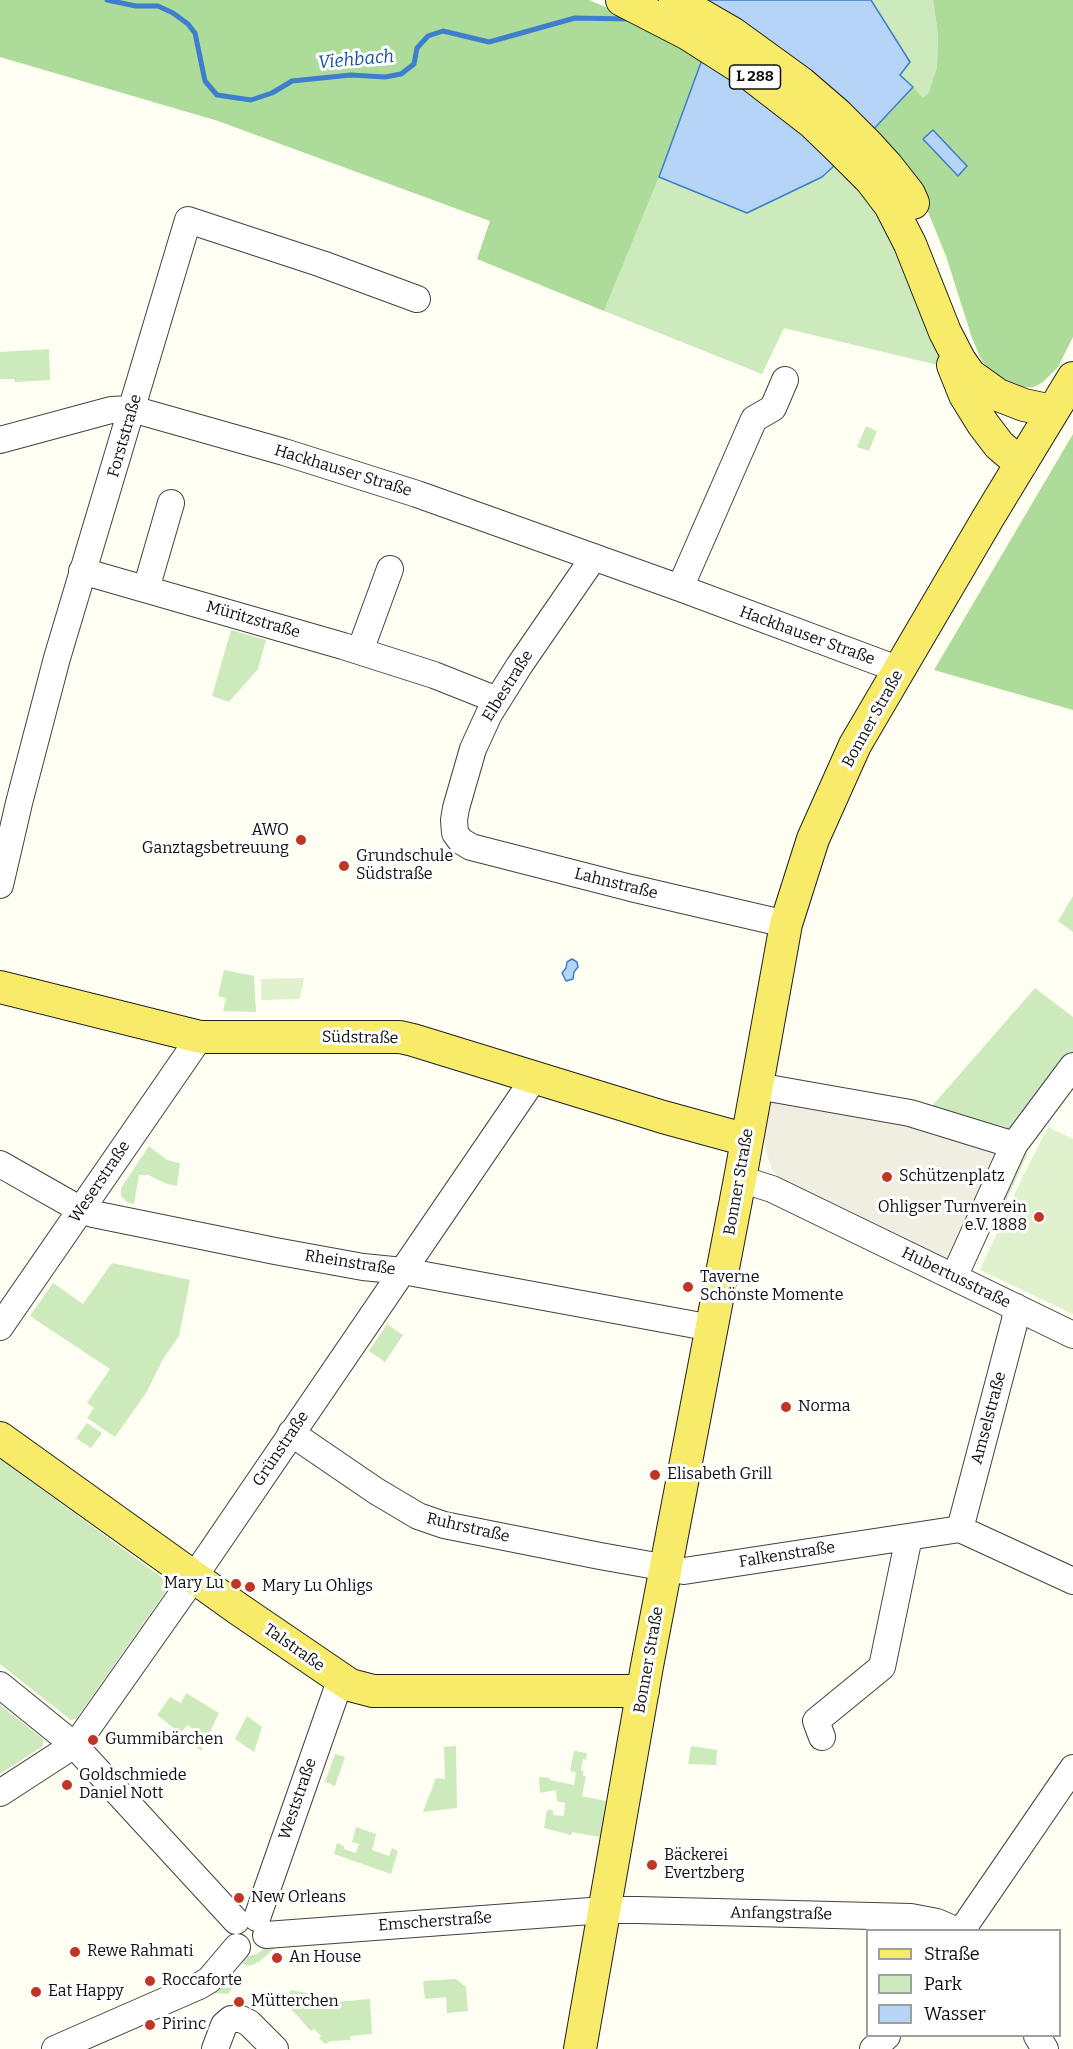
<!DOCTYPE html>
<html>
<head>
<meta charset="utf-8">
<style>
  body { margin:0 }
  #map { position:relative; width:1073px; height:2049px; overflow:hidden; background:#fffef2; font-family:Bitter,serif }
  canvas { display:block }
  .legend { position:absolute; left:866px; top:1929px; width:195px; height:108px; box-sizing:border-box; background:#fff; border:2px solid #9f9f9f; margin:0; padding:8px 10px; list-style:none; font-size:18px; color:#0f0f0f }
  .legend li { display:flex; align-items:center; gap:12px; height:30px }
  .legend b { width:30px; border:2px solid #9f9f9f }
</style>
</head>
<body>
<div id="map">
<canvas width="1073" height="2049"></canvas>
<ul class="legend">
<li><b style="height:8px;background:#f8eb69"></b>Straße</li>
<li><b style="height:16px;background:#cceabb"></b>Park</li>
<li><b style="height:16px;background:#b6d5f6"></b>Wasser</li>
</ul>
</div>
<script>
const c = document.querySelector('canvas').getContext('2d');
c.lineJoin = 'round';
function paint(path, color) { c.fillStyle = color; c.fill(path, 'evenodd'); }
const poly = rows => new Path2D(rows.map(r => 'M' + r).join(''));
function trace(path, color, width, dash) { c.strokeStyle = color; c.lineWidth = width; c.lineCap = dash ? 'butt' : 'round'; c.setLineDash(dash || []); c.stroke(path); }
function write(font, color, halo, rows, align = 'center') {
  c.font = font + ' Bitter,serif'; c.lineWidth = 6; c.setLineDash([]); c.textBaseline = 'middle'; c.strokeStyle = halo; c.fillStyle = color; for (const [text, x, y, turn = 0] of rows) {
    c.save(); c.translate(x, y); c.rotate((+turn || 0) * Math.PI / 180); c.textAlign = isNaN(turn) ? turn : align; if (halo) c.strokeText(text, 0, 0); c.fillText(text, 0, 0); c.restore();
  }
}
paint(poly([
  [702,0,933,0,938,35,937,67,934,78,929,92,923,98,913,88,871,132],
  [703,57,826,152,883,216,946,367,784,328,762,374,604,311,659,177],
  [49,349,50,380,15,382,14,379,0,379,0,352],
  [866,426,877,431,869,451,857,447],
  [231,630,266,640,258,669,229,702,212,696],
  [1073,896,1073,932,1058,921],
  [224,970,254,976,256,1012,223,1011,226,998,218,996],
  [1035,988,1073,1017,1073,1053,1016,1132,932,1106],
  [149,1146,167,1160,180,1163,177,1186,167,1184,148,1175,139,1175,134,1204,127,1202,121,1196,121,1188],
  [1020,1150,1028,1153,1004,1205,996,1201],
  [112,1263,190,1280,179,1336,163,1359,146,1393,115,1437,87,1418,94,1408,87,1403,110,1369,30,1316,53,1283,83,1304],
  [387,1324,403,1335,385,1362,369,1351],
  [87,1423,102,1433,91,1448,76,1438],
  [0,1459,171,1584,76,1719,71,1720,0,1664],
  [186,1693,219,1713,201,1751,191,1742,198,1734,188,1725,180,1733,157,1715,170,1697,181,1703],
  [0,1705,43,1739,43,1746,0,1774],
  [247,1716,262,1727,254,1752,235,1739],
  [456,1746,457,1808,423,1812,436,1778,445,1779,444,1747],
  [691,1746,717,1750,716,1765,688,1764],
  [574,1751,587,1753,586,1760,583,1759,581,1770,583,1771,583,1776,586,1776,582,1796,606,1801,600,1837,572,1832,571,1835,544,1828,547,1810,553,1810,553,1815,564,1816,565,1803,557,1801,556,1790,540,1793,539,1777,550,1778,550,1780,574,1785,576,1772,570,1771],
  [335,1754,345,1757,335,1786,325,1782],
  [356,1827,376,1834,372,1850,389,1856,392,1848,398,1851,391,1874,334,1854,337,1843,344,1846,344,1849,356,1853,359,1844,352,1842],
  [274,1941,278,1945,259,1962,249,1966,238,1962,240,1954,248,1956,257,1954],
  [227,1971,231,1975,233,1987,228,1994,213,1993,211,1992],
  [456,1979,466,1987,468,2011,447,2013,446,1997,425,1999,423,1981],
  [291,1990,322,1996,324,2003,370,1999,372,2034,351,2036,350,2040,331,2041,325,2044,319,2038,321,2036,314,2029,311,2031,286,2003]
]), '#cceabb');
paint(poly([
  [0,0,589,0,619,13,703,57,659,177,604,311,477,259,490,221,218,121,0,57],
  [933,0,1073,0,1073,337,1058,367,1043,382,1034,387,1013,387,989,371,980,357,972,338,946,256,928,212,912,185,871,132,913,87,923,98,929,92,937,67,938,35],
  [1073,434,1073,710,934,670]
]), '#addb9a');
paint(poly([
  [304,978,300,999,261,1000,261,979],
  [1048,1127,1073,1139,1073,1314,980,1270,1023,1176]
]), '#dff1cd');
paint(poly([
  [776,1098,936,1124,997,1153,954,1257,945,1261,784,1183,772,1170,765,1148,765,1132,768,1109,771,1102]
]), '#f0eee0');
const water = poly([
  [665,0,871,0,910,62,900,75,913,87,871,132,822,177,747,213,659,177,703,57,665,0],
  [933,130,967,166,958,176,923,139,933,130],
  [572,959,577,962,578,967,574,972,573,979,566,981,562,973,566,968,567,962,572,959]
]);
paint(water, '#b6d5f6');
trace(water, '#3d7ecd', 1.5);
trace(poly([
  [107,0,136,6,158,6,173,13,188,24,195,33,205,81,217,95,251,100,272,93,292,81,351,75,385,77,401,74,414,64,417,48,428,36,443,31,489,42,575,18,629,19]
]), '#3d7ecd', 5);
const minor = poly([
  [0,440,111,410,132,409,284,452,417,494,680,588,900,670],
  [594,557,519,666,489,714,473,749,456,808,454,820,455,833,461,841,471,847,631,888,786,924],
  [82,571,343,646,434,675,497,700],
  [680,588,754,419,773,408,785,380],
  [146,589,171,503],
  [360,651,390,569],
  [0,885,19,803,57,658,188,220,322,264,417,299],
  [757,1086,910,1113,1014,1145],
  [0,1164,81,1210,93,1214,275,1251,363,1267,403,1271,712,1328],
  [740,1179,772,1189,1073,1335],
  [954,1277,1014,1145,1073,1066],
  [0,1327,200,1037],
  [291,1433,376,1491,418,1516,444,1525,600,1556,684,1571,960,1529,1073,1581],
  [960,1529,1015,1320,1016,1307],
  [0,1685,74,1745,236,1921],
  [822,1737,816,1721,882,1667,909,1537],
  [0,1793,74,1745,82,1736,194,1577,535,1077],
  [257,1918,340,1681],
  [962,1930,1073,1768],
  [266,1935,604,1910,637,1910,911,1917,937,1922,955,1930],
  [1037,2036,1045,2049],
  [55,2049,199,1986,209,1980,237,1947],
  [215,2049,224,2025,231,2019,241,2019,249,2023,275,2049],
  [873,2049,887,2036]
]);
const major = poly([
  [622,0,688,34,746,71,812,122,840,149,871,180,890,205,910,244,945,332,960,361,970,375,998,395,1024,405,1052,411],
  [675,0,732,33,801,83,837,114,867,144,887,166,909,194,913,203],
  [953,365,965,395,983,424,999,445,1021,464],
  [0,987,200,1037,400,1037,413,1040,663,1117,747,1140],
  [0,1438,237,1608,350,1685,373,1691,643,1691],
  [580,2049,647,1666,740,1179,786,924,813,839,855,745,988,518,1073,378]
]);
trace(minor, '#424242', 28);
trace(major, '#202020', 34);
trace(minor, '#fff', 26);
trace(major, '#f8eb69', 32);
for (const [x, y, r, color] of [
  [301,840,6,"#c03626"],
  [344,866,6,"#c03626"],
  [887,1177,6,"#c03626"],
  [1039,1217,6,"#c03626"],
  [688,1287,6,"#c03626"],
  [786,1407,6,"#c03626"],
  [655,1475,6,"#c03626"],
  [236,1584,6,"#c03626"],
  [250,1587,6,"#c03626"],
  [93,1740,6,"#c03626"],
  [67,1785,6,"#c03626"],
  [652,1865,6,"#c03626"],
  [239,1898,6,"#c03626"],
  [75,1952,6,"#c03626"],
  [277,1958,6,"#c03626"],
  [150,1981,6,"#c03626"],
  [36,1992,6,"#c03626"],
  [239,2002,6,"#c03626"],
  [150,2025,6,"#c03626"]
]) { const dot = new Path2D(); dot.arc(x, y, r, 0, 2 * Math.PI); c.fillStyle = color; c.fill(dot); trace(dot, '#fff', 2); }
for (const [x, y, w] of [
  [755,77,51]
]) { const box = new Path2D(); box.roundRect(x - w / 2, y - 12, w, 24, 4.5); c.fillStyle = '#fff'; c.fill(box); trace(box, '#0f0f0f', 1.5); }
write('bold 15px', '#0f0f0f', null, [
  ["L 288",755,77]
]);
write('16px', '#0f0f0f', '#fff', [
  ["Forststraße",125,436,-74],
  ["Hackhauser Straße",343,471,17],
  ["Müritzstraße",253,620,16],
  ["Hackhauser Straße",807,636,20],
  ["Elbestraße",508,686,-58],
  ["Bonner Straße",873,719,-61],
  ["Lahnstraße",616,884,14],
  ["Südstraße",360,1038,1],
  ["Weserstraße",100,1182,-56],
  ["Bonner Straße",739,1182,-80],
  ["Rheinstraße",350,1263,9],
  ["Hubertusstraße",956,1278,26],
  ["Amselstraße",989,1418,-75],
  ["Grünstraße",281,1449,-56],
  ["Ruhrstraße",468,1528,13],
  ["Falkenstraße",787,1555,-9],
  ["Talstraße",294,1648,35],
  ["Bonner Straße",649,1660,-80],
  ["Weststraße",298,1799,-71],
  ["Anfangstraße",781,1914,1],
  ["Emscherstraße",435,1922,-4]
]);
write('16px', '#0f0f0f', '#fff', [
  ["AWO",289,831,"right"],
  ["Ganztagsbetreuung",289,849,"right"],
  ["Grundschule",356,857],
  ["Südstraße",356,875],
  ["Schützenplatz",899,1177],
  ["Ohligser Turnverein",1027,1208,"right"],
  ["e.V. 1888",1027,1226,"right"],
  ["Taverne",700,1278],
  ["Schönste Momente",700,1296],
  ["Norma",798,1407],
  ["Elisabeth Grill",667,1475],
  ["Mary Lu",224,1584,"right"],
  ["Mary Lu Ohligs",262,1587],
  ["Gummibärchen",105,1740],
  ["Goldschmiede",79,1776],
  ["Daniel Nott",79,1794],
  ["Bäckerei",664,1856],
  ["Evertzberg",664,1874],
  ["New Orleans",251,1898],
  ["Rewe Rahmati",87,1952],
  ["An House",289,1958],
  ["Roccaforte",162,1981],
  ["Eat Happy",48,1992],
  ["Mütterchen",251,2002],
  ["Pirinc",162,2025]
], 'left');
write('italic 18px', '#1751a2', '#fff', [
  ["Viehbach",356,60,-5]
]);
</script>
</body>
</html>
